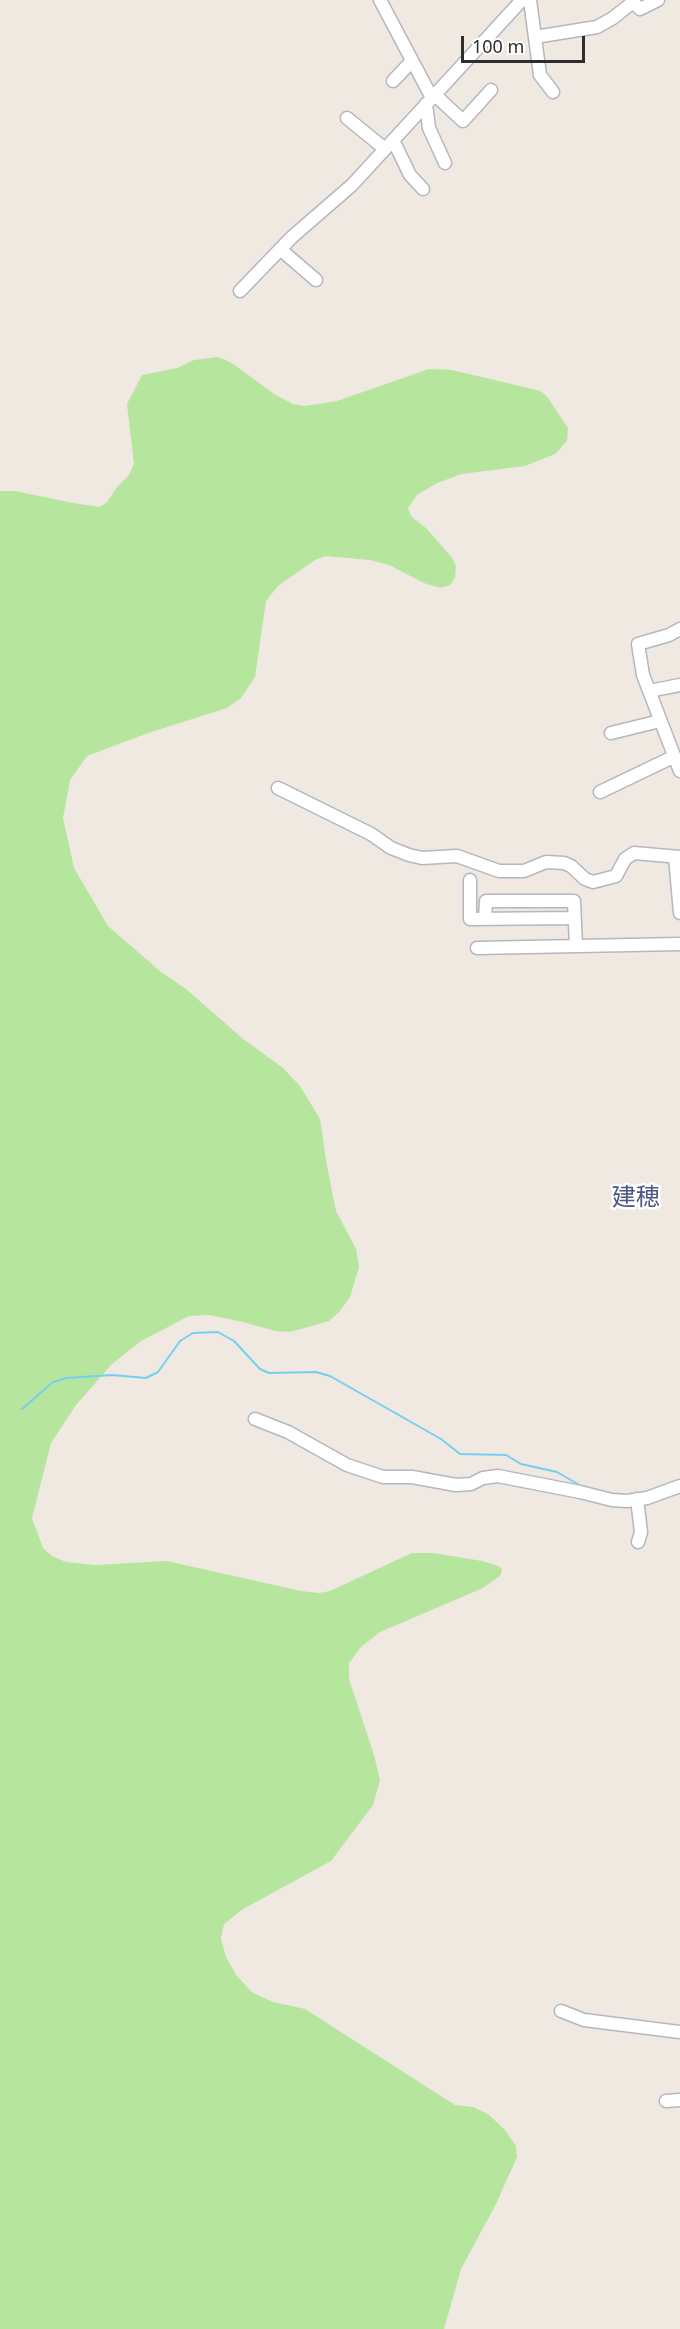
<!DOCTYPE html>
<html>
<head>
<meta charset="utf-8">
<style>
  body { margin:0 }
  #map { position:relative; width:680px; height:2329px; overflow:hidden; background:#efe9e1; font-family:"Noto Sans",sans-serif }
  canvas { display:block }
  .scale { position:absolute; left:461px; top:36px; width:124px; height:27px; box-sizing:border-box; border:3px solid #2e2e2e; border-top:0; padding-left:8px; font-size:18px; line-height:21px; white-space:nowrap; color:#2e2e2e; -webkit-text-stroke:4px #fff; paint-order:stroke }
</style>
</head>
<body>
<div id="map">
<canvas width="680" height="2329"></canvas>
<div class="scale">100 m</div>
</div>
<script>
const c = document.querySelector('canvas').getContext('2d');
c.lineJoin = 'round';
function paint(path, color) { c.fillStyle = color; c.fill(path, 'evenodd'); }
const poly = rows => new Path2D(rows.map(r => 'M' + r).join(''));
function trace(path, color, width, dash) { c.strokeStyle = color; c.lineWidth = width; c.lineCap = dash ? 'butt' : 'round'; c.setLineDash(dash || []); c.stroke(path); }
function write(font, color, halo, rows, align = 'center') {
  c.font = font + ' "Noto Sans","Noto Sans JP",sans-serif'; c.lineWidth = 5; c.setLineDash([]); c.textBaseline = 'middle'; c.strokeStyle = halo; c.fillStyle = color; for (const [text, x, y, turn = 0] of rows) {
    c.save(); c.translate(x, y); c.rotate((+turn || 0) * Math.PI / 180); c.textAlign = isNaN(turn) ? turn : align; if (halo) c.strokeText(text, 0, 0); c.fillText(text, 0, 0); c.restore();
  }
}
paint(poly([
  [218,357,232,363,274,394,293,404,305,406,337,401,429,369,452,370,541,391,548,398,568,428,567,441,555,454,525,466,462,474,437,483,417,495,408,508,411,516,427,529,452,558,456,566,455,578,450,585,440,588,424,583,389,565,370,560,325,556,315,560,278,586,266,601,255,677,241,698,227,708,148,733,87,756,70,780,63,818,74,868,108,926,161,972,186,989,242,1038,283,1068,300,1086,320,1119,327,1166,336,1211,356,1249,359,1267,350,1297,340,1311,329,1321,290,1332,275,1331,243,1322,209,1315,189,1316,141,1341,112,1364,76,1405,51,1443,32,1518,43,1548,52,1556,66,1562,95,1565,167,1561,301,1591,319,1593,330,1591,412,1553,433,1553,482,1561,499,1566,502,1570,500,1576,483,1588,380,1632,361,1647,349,1663,349,1679,374,1755,380,1780,373,1805,331,1861,243,1909,224,1924,221,1939,226,1957,236,1975,253,1993,273,2002,305,2009,455,2105,473,2107,488,2114,505,2130,516,2146,517,2157,496,2204,461,2269,444,2329,0,2329,0,491,15,491,73,503,100,507,107,502,117,487,129,475,134,464,127,404,142,375,177,368,194,360]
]), '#b6e59e');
trace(poly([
  [22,1409,53,1382,66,1378,112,1375,146,1378,158,1372,180,1341,193,1333,218,1332,234,1341,260,1369,269,1373,316,1372,330,1376,441,1439,460,1454,506,1455,521,1464,557,1472,581,1486]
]), '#75cff0', 2);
const minor = poly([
  [380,0,432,98],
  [530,0,540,75,553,92],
  [535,37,597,27,613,18,633,2,640,9,658,0],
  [393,81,412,61],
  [435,95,463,121,491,90],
  [426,104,429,128,445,163],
  [347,118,385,149],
  [393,140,410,175,423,189],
  [280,249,316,280],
  [240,291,292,237,352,185,522,0],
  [680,629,669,635,638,644,643,675,680,771],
  [649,691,680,685],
  [611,733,660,721],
  [278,788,371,834,391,848,409,855,422,858,457,856,499,871,524,871,546,862,564,863,571,866,585,879,593,882,616,876,625,859,634,853,680,857],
  [600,792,673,757],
  [675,857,680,913],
  [470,880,470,919,574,918],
  [485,919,486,901,574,901,576,946],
  [477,948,680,944],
  [255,1419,288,1432,347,1465,383,1477,412,1477,456,1485,471,1484,483,1478,498,1476,580,1492,612,1500,627,1501,647,1498,680,1486],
  [637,1499,641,1532,638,1542],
  [561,2011,584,2020,680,2032],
  [666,2101,680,2100]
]);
trace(minor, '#b4b7c1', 15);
trace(minor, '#fff', 12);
write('24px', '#4d5680', '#fff', [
  ["建穂",636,1198]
]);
</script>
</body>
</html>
